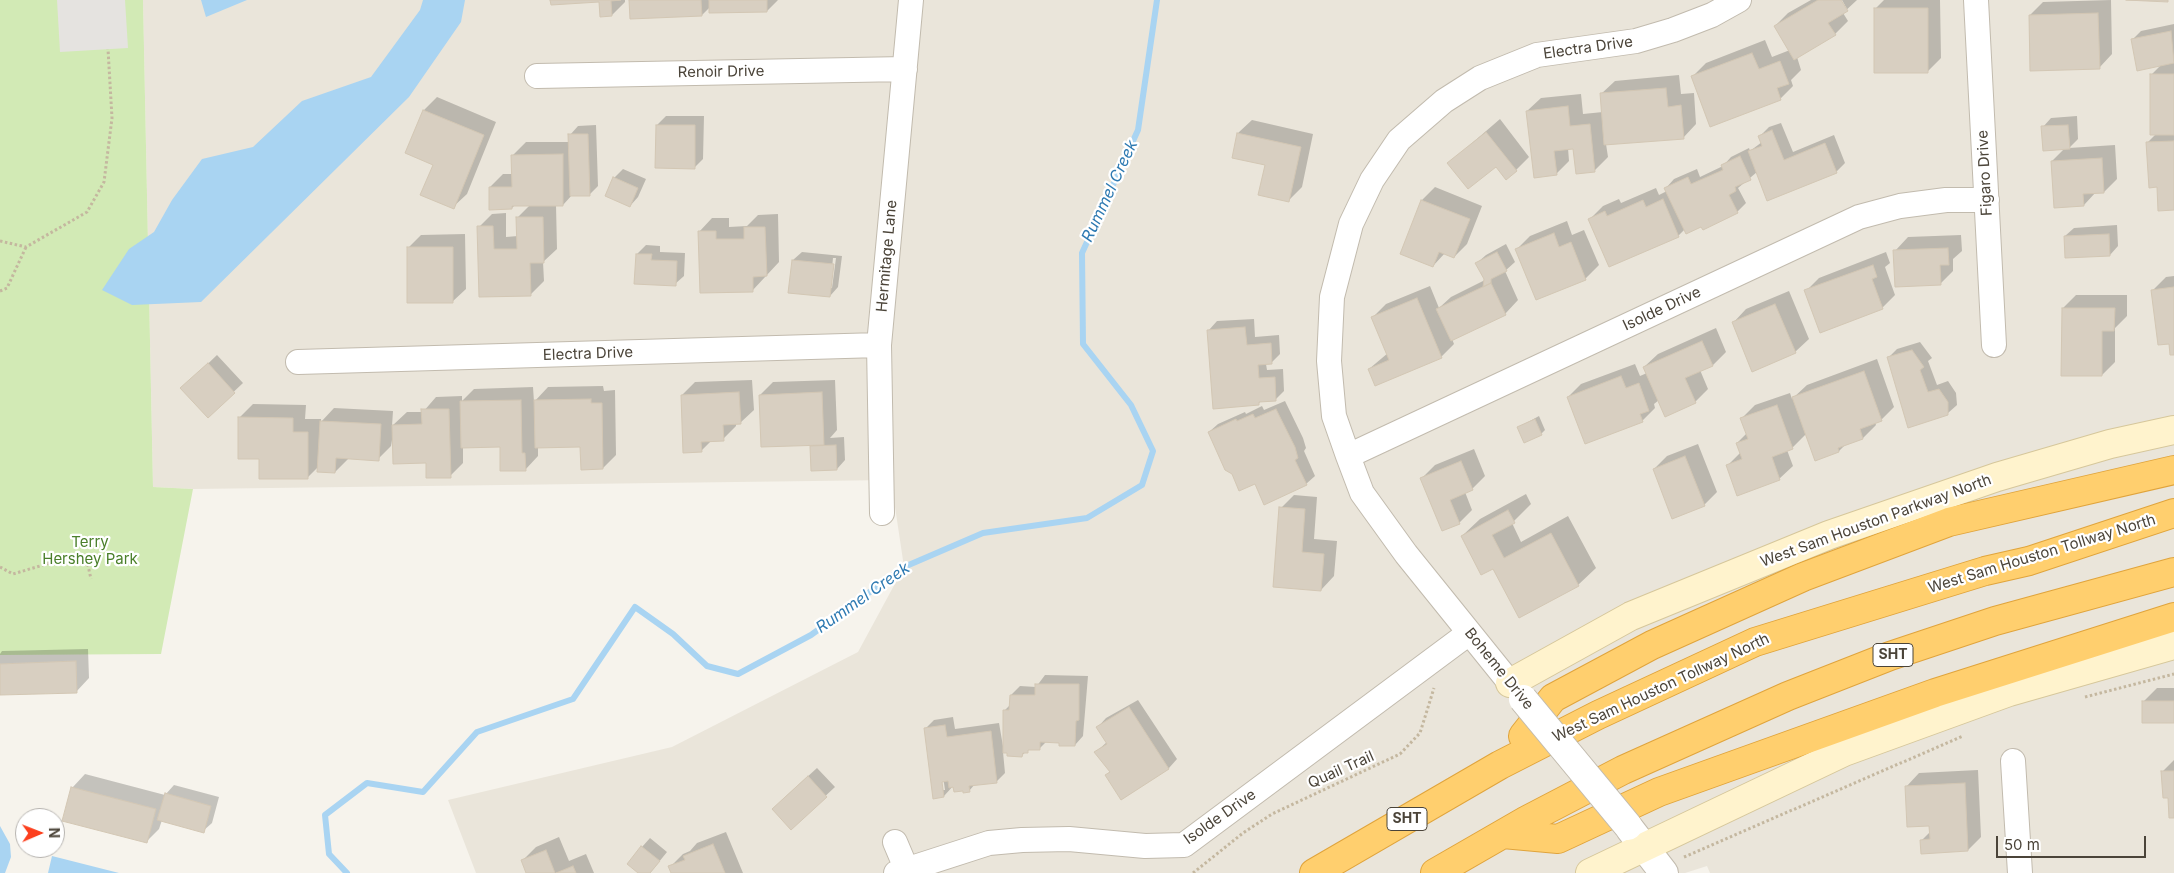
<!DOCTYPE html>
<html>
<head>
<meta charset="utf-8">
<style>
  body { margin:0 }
  #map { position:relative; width:2174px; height:873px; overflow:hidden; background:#f6f3ec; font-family:Inter,sans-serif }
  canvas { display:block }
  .north { position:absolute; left:15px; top:808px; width:50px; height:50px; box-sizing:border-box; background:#fff; border:1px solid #b7b4b0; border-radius:50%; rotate:89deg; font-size:14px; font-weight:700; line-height:20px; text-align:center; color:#4b4439 }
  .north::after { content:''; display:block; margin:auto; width:18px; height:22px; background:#fc3f1d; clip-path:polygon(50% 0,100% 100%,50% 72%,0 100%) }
  .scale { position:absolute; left:1996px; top:836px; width:150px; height:22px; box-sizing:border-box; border:2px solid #4b4439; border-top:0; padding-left:6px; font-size:15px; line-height:18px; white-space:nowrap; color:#4b4439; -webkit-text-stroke:4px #fff; paint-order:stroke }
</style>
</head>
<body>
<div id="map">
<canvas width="2174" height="873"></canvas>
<div class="north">N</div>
<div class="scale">50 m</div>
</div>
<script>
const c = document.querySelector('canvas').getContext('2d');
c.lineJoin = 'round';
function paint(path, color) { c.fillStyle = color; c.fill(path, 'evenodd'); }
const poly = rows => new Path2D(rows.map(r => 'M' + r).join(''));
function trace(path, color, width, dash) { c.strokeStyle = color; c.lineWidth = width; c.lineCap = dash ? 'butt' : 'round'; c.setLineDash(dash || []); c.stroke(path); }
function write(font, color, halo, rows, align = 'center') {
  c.font = font + ' Inter,sans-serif'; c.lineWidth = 4.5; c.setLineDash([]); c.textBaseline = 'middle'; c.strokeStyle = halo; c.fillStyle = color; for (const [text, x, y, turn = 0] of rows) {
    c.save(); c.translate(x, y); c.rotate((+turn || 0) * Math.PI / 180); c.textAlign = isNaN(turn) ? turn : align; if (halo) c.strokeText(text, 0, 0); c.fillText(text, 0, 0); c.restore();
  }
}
paint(poly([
  [143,0,2174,0,2174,873,1710,873,1707,866,1685,873,476,873,448,800,672,747,858,652,904,567,891,480,193,489,153,487]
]), '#eae5da');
paint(poly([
  [0,0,143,0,153,487,193,489,161,654,0,655]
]), '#d2eab5');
paint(poly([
  [57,0,125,0,128,48,60,52]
]), '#e5e3e0');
paint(poly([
  [201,0,247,0,206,17],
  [423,0,465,0,461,22,409,97,201,302,132,305,102,290,129,249,154,232,172,200,202,159,253,147,302,101,371,77,420,10],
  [0,826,10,844,11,857,5,873,0,873],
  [52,856,119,873,48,873]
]), '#a9d4f2');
paint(poly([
  [551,0,625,0,625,2,612,15,600,1],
  [630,0,778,0,767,11,711,6,702,15],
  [1811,0,1839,0,1844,9,1847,9,1842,0,1857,0,1843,13,1848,21,1835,34,1797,57,1801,70,1791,80,1793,86,1780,99,1693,76,1706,63,1765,40,1772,57,1790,50,1775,26,1788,13],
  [1884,0,1940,0,1941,58,1928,71,1875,9],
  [2111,0,2112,54,2099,68,2030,15,2043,2],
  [2174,24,2174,209,2158,186,2148,142,2156,134,2151,75,2162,64,2132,40,2141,31],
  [1679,75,1681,94,1694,93,1696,124,1683,138,1606,144,1608,157,1595,170,1575,147,1568,148,1569,161,1556,174,1527,111,1541,98,1581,94,1583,114,1603,112,1601,94,1615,81],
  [437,97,496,122,467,194,453,207,435,164,407,153,424,110],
  [666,116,704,116,703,159,695,167,657,125],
  [2077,116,2078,139,2069,148,2115,145,2117,179,2104,192,2096,192,2084,205,2052,161,2065,148,2043,127,2051,118],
  [1500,119,1529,157,1516,170,1506,178,1496,165,1449,163],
  [1252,120,1313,134,1302,187,1289,200,1266,164,1238,133],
  [1781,123,1793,152,1834,135,1845,163,1836,172,1757,172,1738,188,1746,203,1737,212,1685,229,1678,236,1590,219,1603,206,1619,199,1621,203,1656,188,1659,195,1667,191,1666,188,1674,179,1697,169,1700,177,1723,166,1731,157,1749,148,1750,151,1762,142,1760,136,1769,127],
  [596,125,598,186,589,195,572,195,563,205,556,205,557,249,543,262,544,281,531,294,480,296,479,227,492,214,506,213,506,237,518,236,517,218,530,205,515,205,512,208,490,187,503,174,513,174,513,155,526,142,570,142,570,135,578,126],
  [623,169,646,179,638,197,630,206,614,178],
  [1435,187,1482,206,1467,244,1454,257,1445,253,1433,266,1401,253,1422,200],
  [778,214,779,262,752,291,699,232,712,218,729,218,729,227,747,226,758,215],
  [1567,221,1572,235,1584,230,1599,265,1585,279,1517,249,1530,236],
  [2117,225,2118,246,2110,255,2065,236,2074,228],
  [465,234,466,289,452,302,408,248,421,235],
  [1961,235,1962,251,1953,259,1953,271,1940,284,1895,251,1908,237],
  [1506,244,1515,262,1505,271,1518,300,1505,314,1452,339,1454,344,1441,357,1369,369,1388,353,1373,317,1386,304,1430,286,1439,308,1451,297,1485,280,1477,263,1486,255],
  [646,245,660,246,660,252,685,253,684,276,675,284,637,254],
  [802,252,842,256,838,287,830,296,793,260],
  [833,258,836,258,832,288,830,288],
  [1886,252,1890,263,1885,267,1895,295,1882,308,1806,291,1819,278],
  [2174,276,2174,353,2153,290,2166,277],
  [1789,291,1809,339,1795,352,1733,323,1746,309],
  [2076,295,2127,295,2127,316,2115,328,2115,362,2102,375,2063,308],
  [1254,319,1255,337,1279,335,1280,354,1271,363,1266,364,1267,370,1283,369,1284,391,1276,399,1262,400,1258,404,1209,330,1217,321],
  [1716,328,1726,352,1713,365,1700,370,1708,389,1695,402,1659,400,1654,404,1655,408,1642,421,1568,397,1581,384,1635,364,1640,376,1647,373,1644,367,1658,354],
  [1920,342,1932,358,1928,361,1937,385,1948,381,1956,393,1957,405,1948,413,1888,358,1897,349],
  [217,355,243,383,208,416,191,380],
  [1877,359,1894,407,1881,420,1875,422,1876,425,1863,438,1845,445,1839,451,1807,433,1792,448,1787,450,1793,466,1779,479,1728,465,1741,452,1737,443,1747,433,1742,418,1755,405,1790,393,1792,399,1807,385],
  [752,380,754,410,740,423,736,423,736,426,723,439,712,440,701,451,682,395,695,382],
  [835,380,837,430,830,438,844,437,845,460,837,469,811,447,814,444,760,395,773,382],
  [603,386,604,391,615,390,616,455,603,468,581,446,538,447,538,456,525,470,501,446,463,447,463,463,450,476,392,440,391,446,378,459,349,458,335,472,318,467,307,478,260,458,240,417,253,404,306,405,305,419,321,419,321,422,334,408,393,411,392,426,407,412,423,412,436,397,462,396,462,401,474,389,533,387,534,402,548,387],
  [1285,401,1303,438,1306,448,1304,451,1315,476,1306,484,1255,482,1233,473,1209,432,1218,424,1245,412,1246,414,1262,406,1264,410],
  [1539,416,1545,430,1541,434,1519,427],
  [1698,444,1717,492,1704,505,1654,469,1667,456],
  [1474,449,1485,476,1472,489,1465,492,1472,510,1459,523,1422,478,1435,465],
  [1526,494,1531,504,1512,523,1521,542,1568,516,1596,568,1578,585,1494,567,1462,536,1480,519],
  [1294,495,1317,497,1314,539,1337,541,1334,576,1321,590,1275,586,1281,508],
  [88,649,89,678,76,692,0,694,0,654,2,651],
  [1045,675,1088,676,1083,736,1075,745,1047,741,1039,749,1030,749,1022,755,1009,755,1008,752,1003,752,1005,773,996,782,975,784,969,791,955,791,954,785,944,796,934,797,925,729,934,720,953,717,955,729,999,723,1004,752,1005,710,1011,704,1011,695,1020,686,1036,687],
  [940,776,943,776,945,790,942,790],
  [2157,688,2174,688,2174,722,2143,702],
  [1138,700,1177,759,1169,768,1122,799,1106,775,1111,771,1096,752,1107,742,1098,727,1106,718],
  [2174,760,2174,817,2162,772],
  [817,768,835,787,791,828,782,800],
  [1978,770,1981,837,1968,850,1922,840,1930,832,1930,825,1906,787,1919,773],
  [85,774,165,795,174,785,219,797,212,823,203,831,162,820,159,829,146,842,72,788],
  [726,832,743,873,672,873,670,867,683,854,690,851,697,843],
  [559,837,569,861,586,854,594,873,528,873,523,860,536,847],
  [650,838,667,852,650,873,640,873,642,847]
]), '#0003');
trace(poly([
  [347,873,329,854,325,815,367,783,423,792,477,732,573,699,635,607,673,634,707,666,738,674,811,635,904,567,983,533,1087,518,1142,485,1153,451,1131,405,1083,344,1082,253,1138,130,1157,0]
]), '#a9d4f2', 6);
const building = poly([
  [550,0,621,0,611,1,612,16,600,17,599,2,551,5,550,0],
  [629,0,701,0,702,16,630,19,629,0],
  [709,0,767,0,767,12,709,13,709,0],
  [1818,0,1841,0,1848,11,1828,23,1836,35,1794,60,1774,26,1818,0],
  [2126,0,2168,0,2168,2,2126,0],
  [1874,8,1928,8,1928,73,1874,73,1874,8],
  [2098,13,2100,69,2030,71,2029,15,2098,13],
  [2171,31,2174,63,2137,71,2131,39,2171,31],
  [1752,53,1759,69,1780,61,1789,84,1777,88,1781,100,1710,127,1691,76,1752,53],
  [2150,74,2174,74,2174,135,2150,135,2150,74],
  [1666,88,1668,107,1681,105,1684,139,1604,145,1600,93,1666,88],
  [1568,106,1570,126,1590,124,1595,172,1576,174,1573,149,1554,151,1557,175,1534,178,1526,111,1568,106],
  [423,110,484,135,454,209,420,195,433,165,405,153,423,110],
  [656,125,695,125,695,169,655,168,656,125],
  [2068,125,2070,149,2043,151,2041,126,2068,125],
  [1772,130,1784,160,1825,143,1837,173,1767,201,1748,151,1762,146,1758,136,1772,130],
  [1486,132,1517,171,1506,180,1496,167,1468,189,1447,163,1486,132],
  [1237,133,1301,147,1289,202,1258,195,1265,165,1232,158,1237,133],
  [568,134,588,134,590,196,570,196,568,134],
  [2174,141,2174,210,2158,211,2157,187,2149,188,2146,142,2174,141],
  [563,154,563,206,512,206,512,209,489,210,489,187,512,187,511,155,563,154],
  [1740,156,1751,180,1735,187,1736,191,1729,195,1738,213,1703,230,1701,227,1686,234,1664,188,1688,177,1691,184,1723,170,1721,165,1740,156],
  [2102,158,2104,193,2083,194,2084,206,2054,208,2051,161,2102,158],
  [613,177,638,188,630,207,605,196,613,177],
  [1663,199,1679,237,1609,267,1588,219,1605,211,1607,216,1643,200,1646,207,1663,199],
  [1421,200,1470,219,1454,258,1439,252,1433,267,1400,254,1421,200],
  [516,217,543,217,544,263,530,263,531,296,479,297,477,226,493,226,494,249,517,249,516,217],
  [744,227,765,227,767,276,753,277,753,292,700,293,698,231,716,231,716,239,744,239,744,227],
  [1554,233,1559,247,1571,242,1586,280,1536,300,1515,249,1554,233],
  [2109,234,2110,256,2065,258,2064,236,2109,234],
  [407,247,453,247,453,303,407,303,407,247],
  [1948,248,1949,265,1940,265,1941,285,1895,287,1893,250,1948,248],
  [1497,252,1507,271,1491,279,1491,283,1483,287,1484,279,1475,263,1497,252],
  [636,254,652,254,651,260,677,261,676,286,634,284,636,254],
  [792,260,834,264,830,297,788,293,792,260],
  [1873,265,1877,277,1872,279,1883,309,1820,333,1804,290,1873,265],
  [1491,283,1506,315,1451,341,1436,309,1491,283],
  [2174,287,2174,355,2170,355,2169,344,2158,345,2151,290,2174,287],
  [1417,298,1442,358,1375,386,1368,369,1389,360,1371,317,1417,298],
  [1775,304,1796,353,1752,372,1732,322,1775,304],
  [2062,308,2115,308,2114,331,2102,331,2102,376,2061,376,2062,308],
  [1245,327,1247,345,1271,343,1272,364,1258,365,1259,378,1275,377,1276,401,1259,402,1259,405,1213,409,1207,330,1245,327],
  [1702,341,1713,366,1685,378,1696,403,1665,417,1643,367,1702,341],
  [1912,350,1924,367,1920,370,1928,392,1939,389,1948,402,1948,415,1908,428,1887,357,1912,350],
  [208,363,235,393,208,418,180,388,208,363],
  [1864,371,1882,421,1860,429,1863,439,1838,448,1839,452,1815,461,1792,397,1864,371],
  [1621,376,1626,388,1639,383,1649,411,1640,414,1643,422,1585,444,1567,397,1621,376],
  [739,392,741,424,723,425,724,441,701,442,702,452,683,453,681,395,739,392],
  [822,392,824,445,761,447,759,395,822,392],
  [591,399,591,403,602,403,603,469,581,470,580,447,535,448,534,400,591,399],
  [521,400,522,453,525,453,526,471,500,471,500,447,461,448,460,401,521,400],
  [1777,405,1793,449,1772,457,1780,480,1737,496,1726,465,1742,459,1736,443,1748,439,1740,418,1777,405],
  [421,409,449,409,451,478,426,478,426,463,393,464,392,425,422,424,421,409],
  [1276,409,1295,447,1298,458,1295,460,1307,485,1264,505,1255,484,1239,491,1232,474,1225,470,1208,432,1236,419,1237,421,1253,414,1255,418,1276,409],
  [238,417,293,418,293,432,308,432,308,479,259,479,259,459,238,459,238,417],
  [1535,419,1542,435,1524,443,1517,427,1535,419],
  [320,421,381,424,379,461,336,458,335,473,317,472,320,421],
  [836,445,837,470,811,471,810,446,836,445],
  [1685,456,1705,506,1672,519,1653,469,1685,456],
  [1461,461,1473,490,1450,500,1460,524,1442,531,1420,478,1461,461],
  [1279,507,1305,509,1302,552,1324,554,1321,591,1273,587,1279,507],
  [1508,510,1515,523,1492,535,1504,558,1551,533,1579,586,1519,618,1493,569,1481,575,1461,536,1508,510],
  [76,661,77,693,0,695,0,664,76,661],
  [1035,684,1079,684,1079,720,1076,721,1075,746,1059,746,1059,743,1040,742,1040,750,1028,750,1028,753,1023,753,1022,757,1007,756,1007,753,1003,753,1003,710,1009,710,1010,695,1035,695,1035,684],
  [2142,701,2174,701,2174,723,2142,723,2142,701],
  [1129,707,1169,769,1121,800,1105,775,1110,772,1094,752,1107,744,1096,727,1129,707],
  [945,725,947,737,991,731,997,783,969,786,970,792,963,793,963,791,954,792,953,787,949,788,948,781,942,782,944,797,933,799,924,728,945,725],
  [2161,771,2174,771,2174,818,2169,818,2168,798,2163,798,2161,771],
  [808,776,827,797,791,830,772,809,808,776],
  [1965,783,1968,851,1921,854,1920,840,1930,839,1929,826,1907,827,1905,786,1965,783],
  [71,787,156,809,147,843,62,821,71,787],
  [165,793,211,806,204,833,157,820,165,793],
  [713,844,725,873,671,873,668,866,685,860,683,856,713,844],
  [641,846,660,861,650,873,638,873,627,864,641,846],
  [546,850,555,873,526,873,521,860,546,850],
  [573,866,576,873,556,873,573,866]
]);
paint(building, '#d8cfc1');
trace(building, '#d3c7b4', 1);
const minor = poly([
  [1976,0,1994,345],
  [537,76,905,69],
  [298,362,879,345],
  [1348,456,1859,217,1900,206,1946,200,1987,200],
  [882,513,879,345,911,0],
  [1510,683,1406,554,1362,493,1348,456,1334,416,1329,361,1332,297,1351,224,1372,180,1399,140,1444,101,1480,78,1537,55,1636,41,1673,30,1712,15,1739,0],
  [2013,761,2020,873],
  [895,842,906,868],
  [896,873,989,843,1022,840,1069,839,1145,846,1184,845,1469,633]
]);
const tertiary = poly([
  [1630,829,1664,873]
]);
const secondary = poly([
  [1510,683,1631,616,1829,535,1997,477,2110,444,2174,430],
  [1590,873,1844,752,2009,692,2174,645]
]);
const motorway = poly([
  [1523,736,1553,698,1652,645,1803,577,1949,522,2174,470],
  [1503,834,1558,839,1659,792,1935,693,2174,617],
  [1314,873,1500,765,1598,715,1755,642,1985,571,2029,561,2174,513],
  [1435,873,1527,820,1623,770,1788,696,1890,656,1995,621,2174,572]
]);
trace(minor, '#c2bbae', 26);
trace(tertiary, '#c2bbae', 30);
trace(secondary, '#d6c79b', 30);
trace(motorway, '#e0a43c', 30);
trace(poly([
  [0,241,26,247,87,212,104,182,112,118,108,49],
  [0,291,7,288,26,247],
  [0,567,13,574,70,557,87,561,91,579],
  [2085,697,2174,674],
  [1684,857,1963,736],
  [1193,873,1243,833,1272,814,1400,754,1420,733,1434,688]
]), '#c4b79f', 3, [2.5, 2.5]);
trace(minor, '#fff', 24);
trace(tertiary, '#fff', 28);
trace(secondary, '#fff3cd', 28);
trace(motorway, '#ffcf6e', 28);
const tertiaryBridge = poly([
  [1523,699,1628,826]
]);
trace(tertiaryBridge, '#c2bbae', 30, []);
trace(tertiaryBridge, '#fff', 28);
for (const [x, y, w] of [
  [1893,655,40],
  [1407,819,40]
]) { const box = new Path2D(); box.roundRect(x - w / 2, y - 11.5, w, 23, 4); c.fillStyle = '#fff'; c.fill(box); trace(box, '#4b4439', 1); }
write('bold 14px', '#4b4439', null, [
  ["SHT",1893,655],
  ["SHT",1407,819]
]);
write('15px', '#4b4439', '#fff', [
  ["Electra Drive",1588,48,-8],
  ["Renoir Drive",721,72,-1],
  ["Figaro Drive",1985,173,-93],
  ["Hermitage Lane",887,256,-85],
  ["Isolde Drive",1662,309,-25],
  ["Electra Drive",588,354,-2],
  ["West Sam Houston Parkway North",1876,521,-20],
  ["West Sam Houston Tollway North",2042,554,-17],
  ["Boheme Drive",1499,669,51],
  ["West Sam Houston Tollway North",1661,688,-25],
  ["Quail Trail",1341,770,-24],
  ["Isolde Drive",1220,817,-35]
]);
write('15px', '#4a7f2a', '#fff', [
  ["Terry",90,542],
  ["Hershey Park",90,559]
]);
write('italic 16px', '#2e7ab2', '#fff', [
  ["Rummel Creek",1110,191,-65],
  ["Rummel Creek",863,598,-35]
]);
</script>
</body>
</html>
